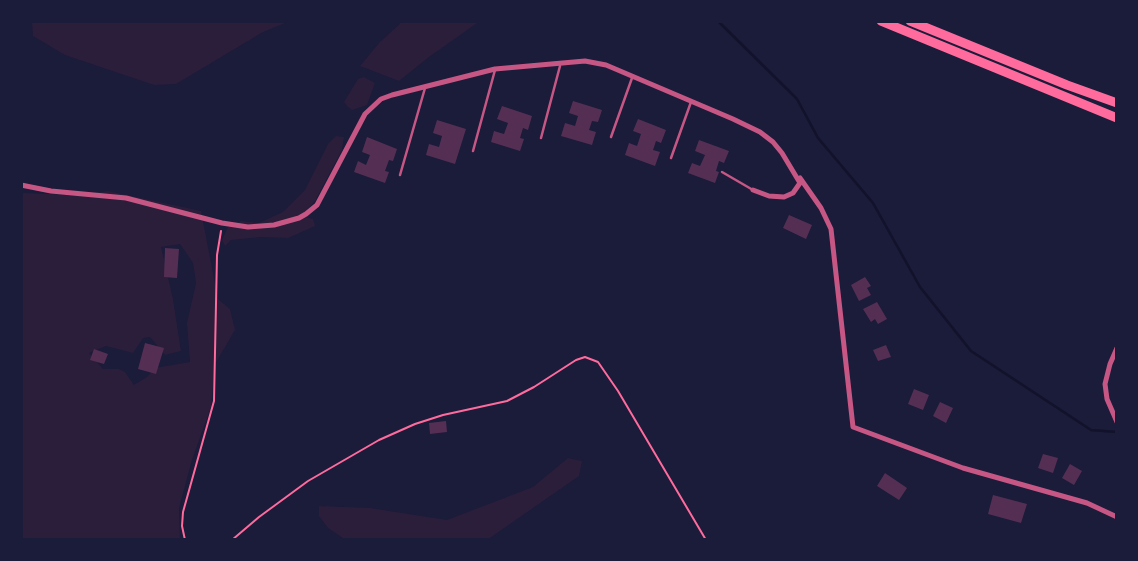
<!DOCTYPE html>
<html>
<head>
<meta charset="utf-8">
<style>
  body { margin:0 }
  #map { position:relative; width:1138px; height:561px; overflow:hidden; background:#1b1b3a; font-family:Commissioner,sans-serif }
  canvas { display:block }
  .frame { position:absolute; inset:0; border:23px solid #1b1b3a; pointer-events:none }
</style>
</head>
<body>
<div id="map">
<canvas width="1138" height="561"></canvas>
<div class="frame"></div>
</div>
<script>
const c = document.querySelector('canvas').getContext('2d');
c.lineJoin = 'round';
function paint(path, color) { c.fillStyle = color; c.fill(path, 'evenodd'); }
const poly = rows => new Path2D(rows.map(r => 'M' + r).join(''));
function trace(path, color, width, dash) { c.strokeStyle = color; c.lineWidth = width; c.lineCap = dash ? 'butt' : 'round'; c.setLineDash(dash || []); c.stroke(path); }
paint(poly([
  [32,21,290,21,263,32,176,84,154,85,65,55,33,36],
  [403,21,480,21,429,57,399,81,360,66,379,43],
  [364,77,375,83,367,105,352,110,348,107,344,102,358,79],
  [336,136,344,137,342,150,315,201,301,216,313,219,315,226,288,238,261,237,231,240,225,246,222,240,228,227,241,221,259,223,283,212,305,190,328,144],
  [108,191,201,211,218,299,230,309,235,330,215,364,211,407,192,460,179,508,180,540,21,540,21,193,79,195],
  [180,244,193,263,196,283,187,323,190,362,155,368,147,377,134,385,125,372,119,369,103,369,89,353,106,346,133,353,143,338,150,337,165,355,181,351,173,299,161,247],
  [568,458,582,461,579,476,487,540,346,540,328,528,319,516,319,506,370,508,447,520,533,487]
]), '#2a1e3b');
trace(poly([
  [718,21,797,99,818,138,873,203,920,287,971,351,1091,430,1117,432]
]), '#12122b', 2.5);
paint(poly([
  [573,101,602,110,598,122,592,121,589,130,596,132,592,145,561,136,565,123,575,126,578,116,569,113],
  [502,106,532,116,528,130,523,128,520,138,524,139,520,151,491,142,494,131,504,134,508,123,497,119],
  [638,119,666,130,661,143,656,141,653,150,660,152,655,166,625,155,629,143,637,146,641,134,633,131],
  [437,120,466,129,455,164,426,155,429,144,439,147,442,136,433,133],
  [367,137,397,149,393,161,389,160,385,171,389,172,385,183,354,172,358,161,366,165,370,155,362,152],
  [699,140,729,151,724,163,719,161,716,171,719,172,715,183,688,173,692,163,700,166,705,155,695,151],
  [789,215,812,225,806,239,783,228],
  [165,248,179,249,177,278,164,277],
  [865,277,871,286,867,288,871,295,859,301,851,285],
  [877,302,887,319,878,324,875,319,871,322,863,309],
  [145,343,164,348,156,374,138,369],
  [886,345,891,357,878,361,873,350],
  [94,349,108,354,104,364,90,360],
  [914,389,929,395,923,410,908,404],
  [940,402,953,408,946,423,933,416],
  [446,421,447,432,430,434,429,423],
  [1043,454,1058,458,1053,473,1038,468],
  [1070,464,1082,471,1074,485,1062,478],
  [885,473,907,488,899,500,877,486],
  [993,495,1027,504,1021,523,988,514]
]), '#542f53');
trace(poly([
  [185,540,182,526,183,512,214,401,217,255,221,231],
  [232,540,259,517,308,481,379,440,415,424,443,415,507,401,534,387,576,360,585,357,598,362,618,391,706,540]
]), '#ff6b9d', 2);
trace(poly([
  [611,137,632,78],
  [541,138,560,66],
  [473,151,495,70],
  [671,158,691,102],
  [722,172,753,190],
  [400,175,425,88]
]), '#c65784', 2.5);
trace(poly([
  [800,178,821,208,831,229,853,427,963,468,1087,503,1117,517],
  [21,185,51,191,126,198,222,223,248,227,274,225,299,218,306,214,317,205,365,114,381,99,392,95,495,69,585,61,606,65,733,119,760,132,773,142,782,153,800,183,793,193,784,197,769,196,753,190],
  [1117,348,1110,364,1105,384,1107,399,1117,422]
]), '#c65784', 5);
trace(poly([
  [881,21,1117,118],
  [910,21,1067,85,1117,103]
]), '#ff6b9d', 9);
</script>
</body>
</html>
